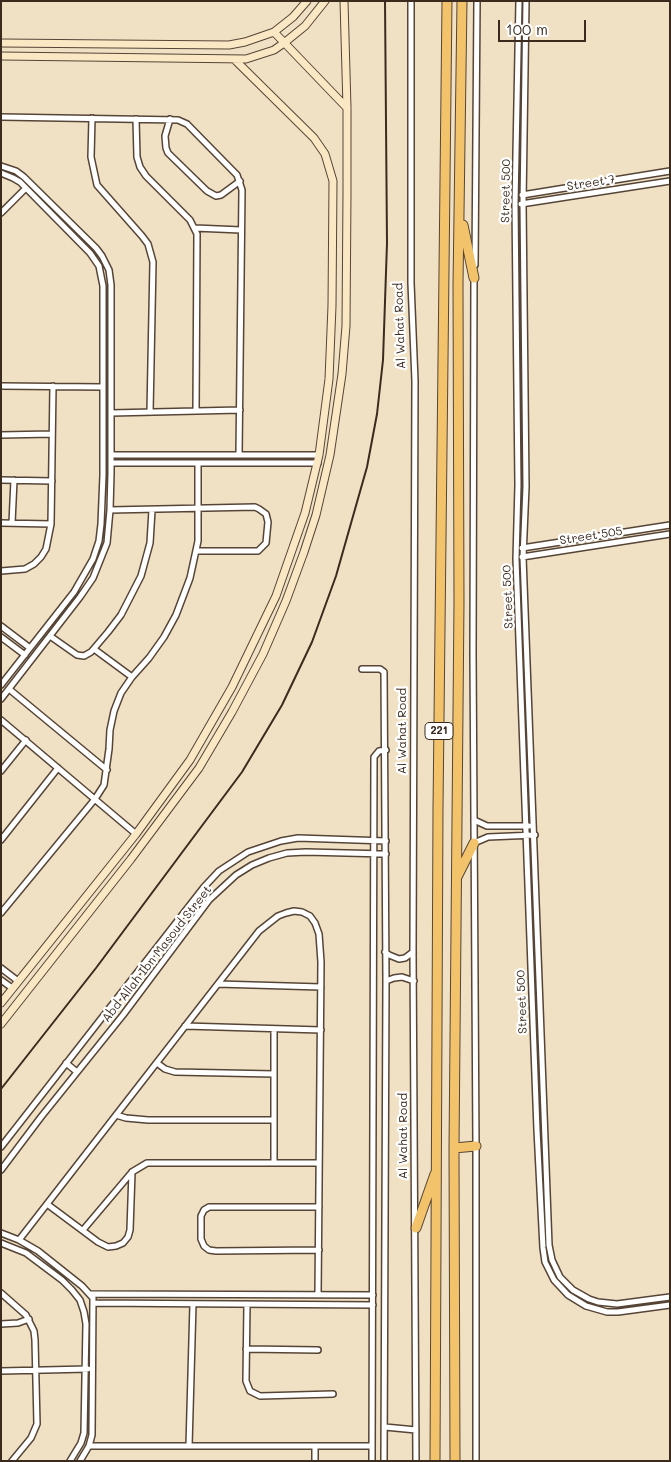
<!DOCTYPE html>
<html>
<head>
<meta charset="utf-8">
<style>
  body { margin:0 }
  #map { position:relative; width:671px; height:1462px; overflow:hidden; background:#f0e1c4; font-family:Mali,sans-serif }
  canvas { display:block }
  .frame { position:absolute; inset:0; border:2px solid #3b2a1e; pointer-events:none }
  .scale { position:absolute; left:498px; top:20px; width:88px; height:22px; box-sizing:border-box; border:2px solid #3b2a1e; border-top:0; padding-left:6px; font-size:15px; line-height:18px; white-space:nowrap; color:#3b2a1e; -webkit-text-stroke:4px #fff; paint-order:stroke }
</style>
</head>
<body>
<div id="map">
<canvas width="671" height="1462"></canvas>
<div class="frame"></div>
<div class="scale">100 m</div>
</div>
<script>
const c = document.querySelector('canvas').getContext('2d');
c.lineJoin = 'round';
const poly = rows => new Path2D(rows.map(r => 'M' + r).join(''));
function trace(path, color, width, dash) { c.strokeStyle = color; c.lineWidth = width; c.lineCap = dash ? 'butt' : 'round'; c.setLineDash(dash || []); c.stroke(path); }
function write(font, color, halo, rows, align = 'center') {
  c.font = font + ' Mali,sans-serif'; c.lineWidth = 4.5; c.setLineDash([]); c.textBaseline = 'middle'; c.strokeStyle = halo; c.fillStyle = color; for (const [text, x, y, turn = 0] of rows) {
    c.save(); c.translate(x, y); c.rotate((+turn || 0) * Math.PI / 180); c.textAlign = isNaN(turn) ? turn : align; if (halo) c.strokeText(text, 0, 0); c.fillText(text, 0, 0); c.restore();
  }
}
const street = poly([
  [411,1,411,283,415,381,413,952,416,1461],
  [519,1,515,204,518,485,516,559,537,1130,543,1248,545,1262,554,1280,568,1295,586,1306,607,1312,618,1312,670,1305],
  [526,1,523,203,526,487,523,557,549,1245,552,1260,560,1277,573,1290,589,1299,598,1302,617,1304,670,1297],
  [1,117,178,120,187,124,237,175,242,190,239,455],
  [92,118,91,157,97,185,142,236,148,244,153,262,150,412],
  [136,119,137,157,140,167,146,176,190,220,197,234,196,411],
  [170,119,165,136,166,148,168,153,207,191,216,196,221,195,240,181],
  [1,166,16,171,24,177,96,248,102,256,109,270,111,285,111,473,110,510,107,543,93,578,80,597,1,699],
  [1,173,13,178,20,182,90,253,99,266,103,286,103,475,101,524,99,541,93,559,74,592,1,685],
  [522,195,670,171],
  [521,204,670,181],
  [1,213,26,188],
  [195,228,241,230],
  [475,265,477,1],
  [474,276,473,653,476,1146,476,1461],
  [1,386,102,387],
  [111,413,240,410],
  [1,435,52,434],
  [111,455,319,455],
  [111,463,318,463],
  [1,480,52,481],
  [110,510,255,507,259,509,266,514,268,522,266,543,258,551,197,551],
  [1,523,51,524],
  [12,523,14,480],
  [522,548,670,525],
  [522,557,670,534],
  [1,571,25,569,34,564,41,557,46,549,51,524,53,386],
  [1,626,30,648],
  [50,636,77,655,84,656,91,652,108,632,121,615,141,576,150,543,152,510],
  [1,637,25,655],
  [94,649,132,677],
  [362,669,380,669,384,672,386,981,384,1461],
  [9,689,107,770],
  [1,720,136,834],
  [1,771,26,740],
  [474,820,487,826,529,826],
  [1,840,58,768],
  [474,843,488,837,535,835],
  [1,913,95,799,104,785,109,749,110,730,114,711,121,693,132,677,149,658,164,637,176,615,190,578,198,541,198,463],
  [385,952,389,955,399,959,405,958,413,952],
  [1,968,18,981],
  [1,980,12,988],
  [386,981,394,978,402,977,414,981],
  [218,984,321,987],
  [185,1026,321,1030],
  [66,1063,77,1072],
  [157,1063,165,1069,175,1072,274,1074],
  [116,1115,126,1118,148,1120,274,1120],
  [1,1147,204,887,219,871,248,852,281,841,298,838,386,841],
  [274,1163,274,1029],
  [1,1170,41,1117,123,1015,209,900,236,875,252,865,269,858,287,853,306,852,386,854],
  [47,1204,98,1242,108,1247,116,1246,123,1243,128,1237,130,1230,132,1172],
  [83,1230,132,1172,147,1163,319,1163],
  [1,1233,19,1240,38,1251,82,1286,93,1298,92,1435,89,1446,80,1461],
  [19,1240,259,931,278,916,286,913,294,911,302,912,310,916,315,923,319,934,321,962,318,1295],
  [1,1243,26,1253,62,1280,72,1290,80,1300,84,1312,86,1324,84,1433,81,1443,70,1461],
  [319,1250,216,1251,209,1250,204,1246,201,1239,201,1216,204,1210,209,1207,319,1207],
  [1,1293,26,1315,34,1331,35,1340,37,1424,31,1438,12,1461],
  [91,1294,373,1295],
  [94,1303,373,1305],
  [247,1304,246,1381,250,1391,260,1396,333,1394],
  [1,1324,18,1323,29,1319],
  [246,1349,318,1350],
  [1,1371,88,1369],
  [385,1427,416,1430],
  [89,1446,372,1446],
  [189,1446,193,1304],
  [315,1446,315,1461],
  [372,1461,374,757,379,751,386,750]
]);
const secondary = poly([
  [274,32,347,108],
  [1,43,229,45,245,42,274,32,293,17,307,1],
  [1,56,246,59,274,50,284,43,305,26,325,1],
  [1,1003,136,834,190,760,232,687,276,596,305,513,319,455,329,379,332,306,333,181,325,154,314,138,235,60],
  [1,1024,131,859,199,768,232,712,263,654,286,601,304,552,316,515,330,455,342,374,346,326,347,193,347,108,344,1]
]);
const highway = poly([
  [463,225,474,278],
  [457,877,474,843],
  [454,1148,476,1146],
  [416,1228,435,1174],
  [435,1461,438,808,447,1],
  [455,1461,454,1148,459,602,458,285,462,1]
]);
trace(street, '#564537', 8);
trace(secondary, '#564537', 9);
trace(highway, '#564537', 11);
trace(street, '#fff', 5);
trace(secondary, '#fae7c3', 7);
trace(highway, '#f2c36a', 9);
trace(poly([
  [1,1089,96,968,242,772,282,705,312,642,336,576,367,467,377,414,383,360,387,243,385,1]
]), '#3b2a1e', 2);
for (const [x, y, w] of [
  [439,731,28]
]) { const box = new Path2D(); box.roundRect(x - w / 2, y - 8.5, w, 17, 4); c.fillStyle = '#fff'; c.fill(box); trace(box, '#3b2a1e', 1); }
write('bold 11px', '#3b2a1e', null, [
  ["221",439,731]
]);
write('12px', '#3b2a1e', '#fff', [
  ["Street 7",591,183,-9],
  ["Street 500",506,191,-89],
  ["Al Wahat Road",400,326,-92],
  ["Street 505",591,536,-9],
  ["Street 500",508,597,-92],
  ["Al Wahat Road",402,731,-90],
  ["Abd Allah Ibn Masoud Street",157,954,-52],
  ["Street 500",522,1002,-92],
  ["Al Wahat Road",403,1136,-90]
]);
</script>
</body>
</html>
